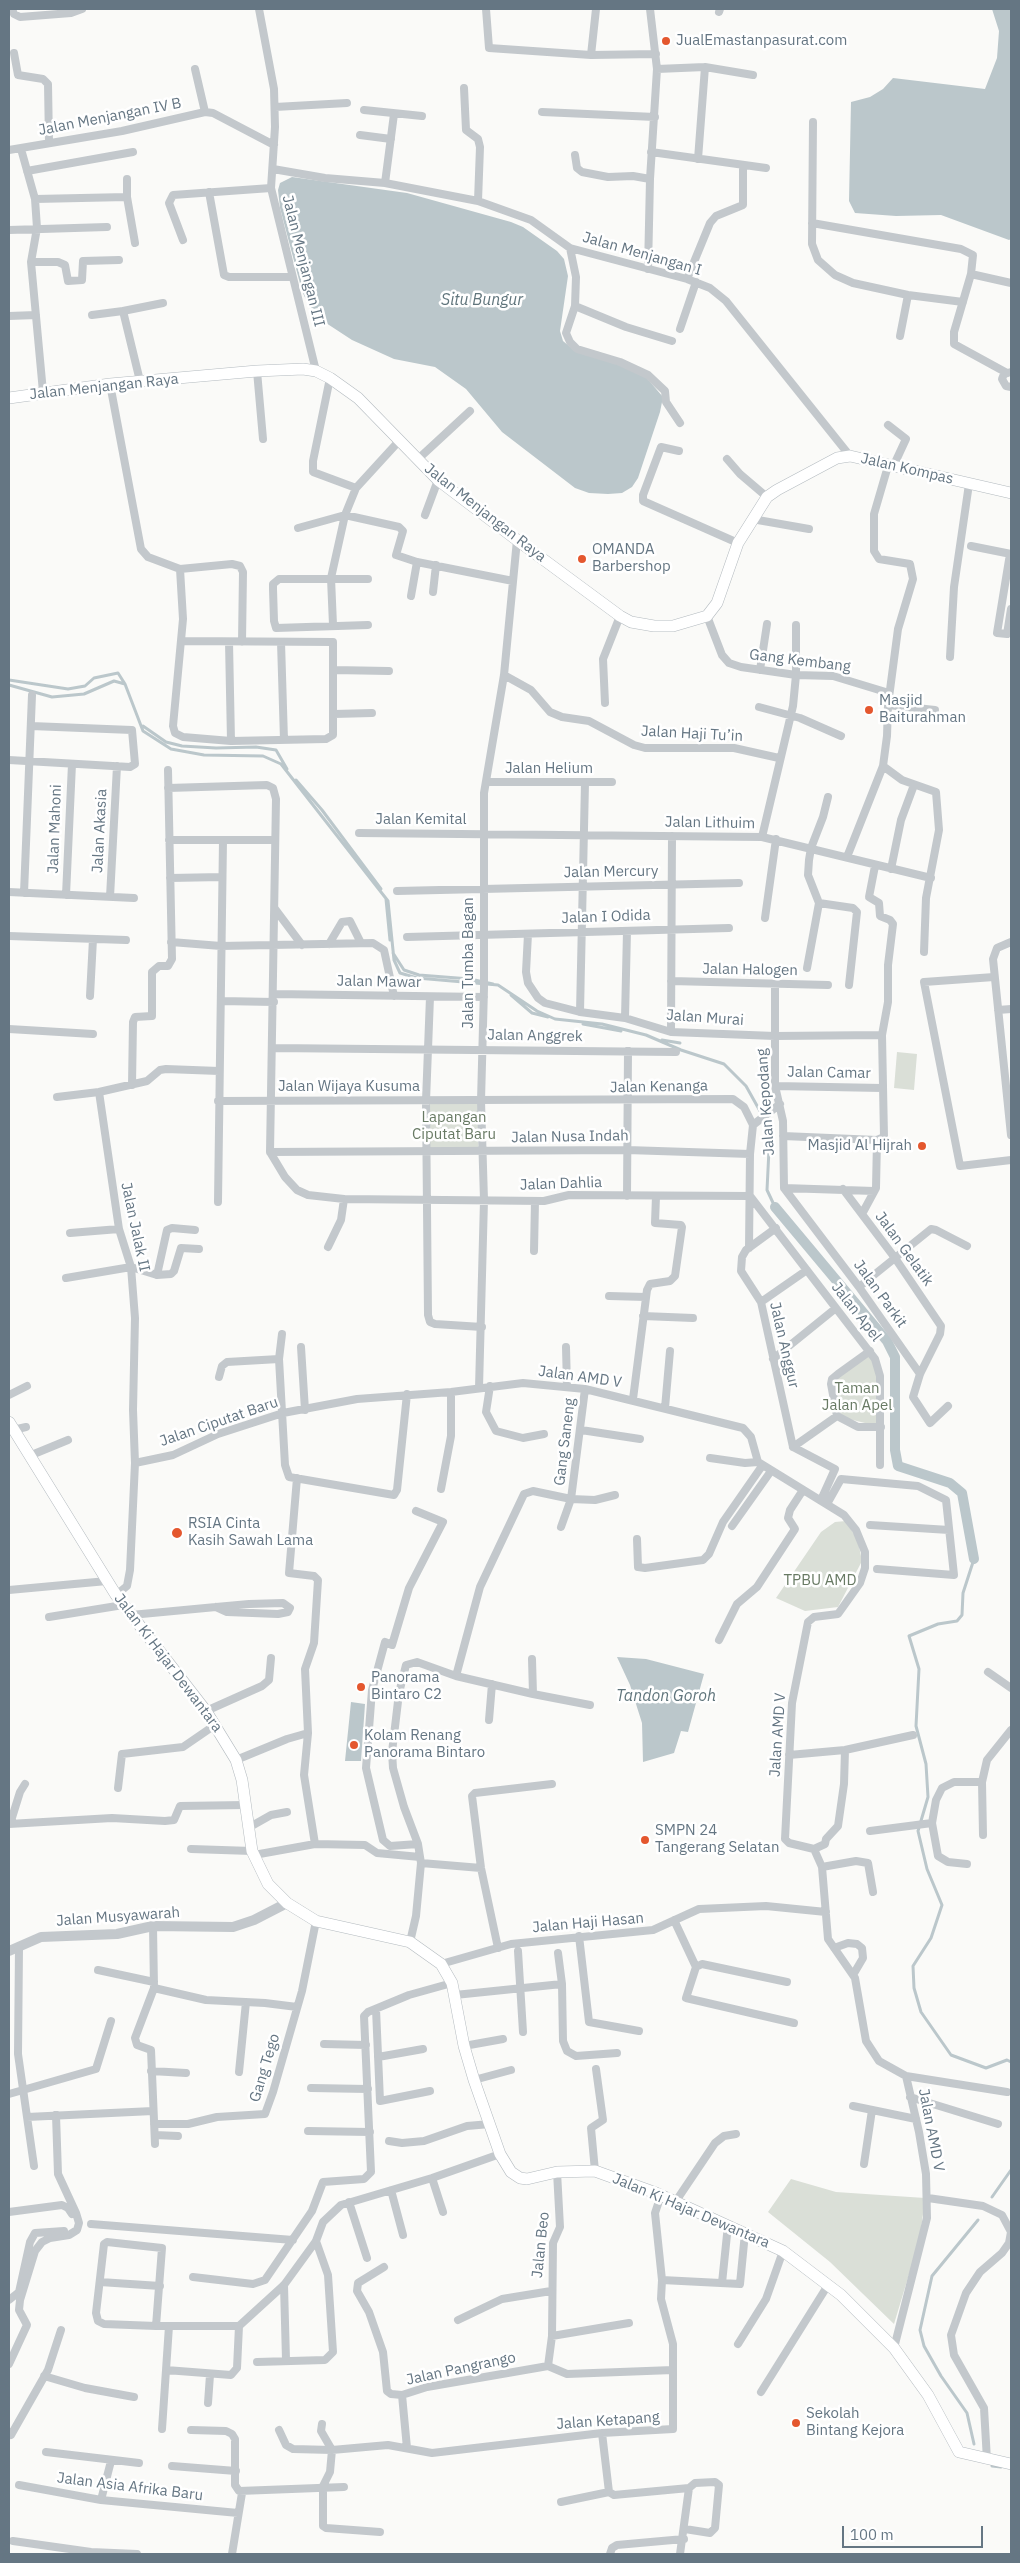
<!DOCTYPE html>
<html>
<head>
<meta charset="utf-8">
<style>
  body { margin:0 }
  #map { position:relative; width:1020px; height:2563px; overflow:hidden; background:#fafaf8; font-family:"IBM Plex Sans",sans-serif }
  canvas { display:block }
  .frame { position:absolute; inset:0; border:10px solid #657683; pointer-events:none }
  .scale { position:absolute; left:842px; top:2526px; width:141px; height:22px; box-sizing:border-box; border:2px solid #657683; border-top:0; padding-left:6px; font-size:15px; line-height:18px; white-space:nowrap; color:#657683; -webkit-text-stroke:4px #fff; paint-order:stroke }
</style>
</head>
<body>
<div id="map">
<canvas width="1020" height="2563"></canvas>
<div class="frame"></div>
<div class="scale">100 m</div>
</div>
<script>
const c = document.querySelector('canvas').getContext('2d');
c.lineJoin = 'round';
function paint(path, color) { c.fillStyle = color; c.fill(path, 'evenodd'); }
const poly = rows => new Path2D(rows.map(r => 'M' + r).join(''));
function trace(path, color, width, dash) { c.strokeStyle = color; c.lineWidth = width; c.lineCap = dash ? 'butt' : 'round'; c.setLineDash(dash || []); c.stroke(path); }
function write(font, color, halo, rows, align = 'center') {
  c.font = font + ' "IBM Plex Sans",sans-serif'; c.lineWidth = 5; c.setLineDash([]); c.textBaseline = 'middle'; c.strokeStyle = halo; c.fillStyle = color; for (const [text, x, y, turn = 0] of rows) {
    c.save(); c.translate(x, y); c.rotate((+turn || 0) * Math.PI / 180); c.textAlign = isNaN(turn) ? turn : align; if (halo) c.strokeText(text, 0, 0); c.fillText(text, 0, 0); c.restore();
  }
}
paint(poly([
  [897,1052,917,1054,914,1090,894,1088],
  [429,1104,479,1104,478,1150,430,1149],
  [870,1351,879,1385,881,1427,837,1416,831,1384],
  [846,1521,858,1541,862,1561,838,1607,805,1611,776,1598,821,1532,835,1522],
  [791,2179,836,2192,925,2198,920,2238,894,2324,830,2262,768,2212]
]), '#dadfd7');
paint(poly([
  [992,9,1011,9,1011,239,1009,240,941,215,896,216,855,213,849,201,851,102,870,97,883,89,893,78,985,89,997,58,999,31],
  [292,177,407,193,511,222,523,227,557,251,564,259,568,276,560,331,563,341,575,351,620,365,645,376,663,397,660,412,638,478,632,487,622,493,608,494,589,493,575,488,502,432,466,389,435,367,394,359,352,340,326,323,308,304,302,291,280,208,278,190,280,183],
  [617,1657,646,1659,704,1674,688,1732,681,1731,674,1753,643,1762,642,1723,630,1685],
  [351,1702,365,1704,361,1761,345,1761]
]), '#bbc7cb');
trace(poly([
  [9,680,68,689,85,686,94,678,118,673,125,684],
  [9,685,52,697,84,694,114,681,125,684,143,731,171,749,204,755,263,756,281,764,388,901,394,960,400,973,417,978,498,985,537,1011,555,1019,602,1024,646,1035,681,1050,724,1064,746,1086,770,1129,767,1190,775,1207],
  [143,726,166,742,182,746,216,748,256,747,276,750,287,769],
  [296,780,322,810,381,889],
  [386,899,390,940],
  [393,953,404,970,419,975,470,979,493,984],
  [511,995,532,1013,548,1017],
  [583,1024,621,1031],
  [662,1040,680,1043],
  [974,1559,963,1593,962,1615,957,1621,938,1624,909,1636,919,1669,916,1726,926,1764,928,1797,918,1831,927,1869,942,1905,931,1938,913,1966,914,1988,921,2012,951,2055,986,2068,1007,2060,1011,2062],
  [992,2197,1011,2170],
  [974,2444,967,2413,941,2376,924,2346,920,2330,932,2276,978,2220],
  [992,2466,1001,2467]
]), '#bbc7cb', 3);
trace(poly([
  [775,1207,887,1341,895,1357,895,1450,898,1466,950,1483,962,1493,974,1559]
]), '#bbc7cb', 10);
const secondary = poly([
  [9,398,110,384,257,371,303,369,316,371,330,378,358,398,438,480,517,540,620,616,631,622,654,626,673,626,707,616,717,603,738,543,767,497,777,490,837,458,850,456,1011,493],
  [9,1422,116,1595,206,1711,236,1760,242,1780,252,1851,268,1884,287,1903,316,1921,410,1942,441,1964,452,1983,464,2046,474,2080,500,2154,511,2172,520,2178,527,2179,557,2172,595,2171,656,2193,783,2251,841,2295,894,2348,928,2395,959,2452,1011,2464]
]);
trace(secondary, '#b3babf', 12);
trace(poly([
  [12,9,14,14,20,17,71,13,82,9],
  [259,9,274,89,275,127,271,188,316,371],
  [486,9,489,48,591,55,656,54],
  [719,12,720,9],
  [14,53,18,75,43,79,48,84,49,142],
  [591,55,596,9],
  [195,69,205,112],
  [657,69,705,67,753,75],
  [464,88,466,130,478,139,480,147,478,201],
  [275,107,347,103],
  [364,110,422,116],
  [542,112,655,117],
  [813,122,812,244,818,260,835,275,853,283,908,295,963,302],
  [360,135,391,139],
  [21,149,35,199,37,228,31,262,43,392],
  [9,150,122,131,205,112,213,113,274,145],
  [651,152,766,168],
  [575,155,577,168,582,172,608,177,633,176,650,179],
  [698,159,705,67],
  [273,169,325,178,385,183,478,201,531,220,570,248,687,279,710,288,726,301,850,456],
  [27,171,133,152],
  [127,179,127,197,135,243],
  [385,183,394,114],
  [209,192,224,275,229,277,292,277],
  [35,199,127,197],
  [812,223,961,249,973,255,971,274,954,332,954,344,1007,373],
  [9,230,107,227],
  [183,240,169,203,173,195,271,188],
  [570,248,576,277,575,306,566,333,570,342,577,349,620,362,648,375,665,391,666,402,680,423],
  [31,262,58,262,65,265,68,281,82,280,83,261,119,260],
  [648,269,650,179,657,69,650,9],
  [971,274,1011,283],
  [687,279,710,223,716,216,743,205,743,166],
  [575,306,626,327,672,341],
  [123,311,163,303],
  [92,315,123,311,140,381],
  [9,316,36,315],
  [680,329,696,282],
  [900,336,908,295],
  [257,371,263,439],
  [1011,372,1004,374,1002,379,1006,386,1011,387],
  [330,378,313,461,313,472,356,488],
  [110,384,141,549,148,557,180,569,232,564,240,566,243,572,242,642],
  [888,425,906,439,893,467],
  [679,451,661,447,643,495,643,501,738,543],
  [727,459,740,474,767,497],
  [417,460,470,411],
  [425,515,438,480],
  [752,519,809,529],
  [298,528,345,515,399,527,403,531,396,555,417,562,513,581],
  [971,546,1011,554],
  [1010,554,997,633,1007,634,1011,609],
  [180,569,183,619,173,726,175,733,183,737,231,741,326,739,333,735,333,642,182,641],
  [368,579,279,579,273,584,273,589,274,621,276,628,368,625],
  [433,592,436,565],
  [411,596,417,562],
  [707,616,722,655,729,663,741,667,796,675,833,676,889,693],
  [333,625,331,578,345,515,356,488,399,441],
  [229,642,231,741],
  [281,642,284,740],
  [950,657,954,587,969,484],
  [333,670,389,671],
  [760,670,767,624],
  [504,675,531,690,550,712,562,717,589,721,634,745,645,748,734,748,779,758],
  [605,703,603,659,620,616],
  [888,705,935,710],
  [759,707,800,718,841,736],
  [334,714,372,713],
  [9,760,130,767,135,764,132,730,31,726],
  [883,766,902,780,936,792,939,830,926,898,924,952],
  [486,782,612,782],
  [168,788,267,785,273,788,276,799,270,1152,285,1177,297,1190,308,1195,344,1199,544,1201,569,1195,750,1196],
  [359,833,762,837,931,878],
  [762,837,793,706,796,675,796,625],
  [169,840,275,840],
  [847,857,883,766,887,736,888,705,898,629,913,579,910,564,879,559,874,551,874,514,888,466],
  [891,869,901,820,914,785],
  [170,878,222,877],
  [397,891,739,883],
  [9,892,134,898],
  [24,893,32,695],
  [66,895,72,764],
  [110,897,117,766],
  [819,903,853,908,857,912,849,985],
  [275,909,302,945],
  [765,918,776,839],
  [528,934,526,972,528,983,538,998,545,1003,580,1012,625,1018,671,1032,775,1036,882,1035],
  [9,936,126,940],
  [407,937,729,928],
  [171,942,221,946,373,943,384,950,394,996],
  [1011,942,997,948,993,959,1011,1135],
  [329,944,342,922,350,921,361,943],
  [807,968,819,903,808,875,809,860,811,848,823,817,828,797],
  [994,977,924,982,960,1166,1011,1160],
  [671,981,828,985],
  [775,984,775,1086,783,1121,784,1188,859,1287,920,1374],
  [274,994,484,997],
  [90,996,93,939],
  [430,997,426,1101,428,1315,430,1322,435,1324,482,1327],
  [221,1001,274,1002],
  [998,1010,1011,1009],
  [580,1012,585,783],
  [625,1018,627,931],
  [9,1029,93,1034],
  [671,1032,672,836],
  [272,1048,676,1052],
  [132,1085,133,1022,135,1017,152,1016,152,972,159,966,168,966,172,959,168,770],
  [775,1086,882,1088],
  [99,1092,119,1229,131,1267,135,1318,133,1410,135,1463],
  [57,1097,99,1092,147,1081,160,1070,166,1069,219,1071],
  [218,1101,733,1099,744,1107,753,1125,750,1154,749,1248],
  [753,1125,780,1104],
  [783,1136,877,1140,884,1137,882,1035,888,1002,888,965,893,924,890,920,880,916,879,903,869,897,875,866],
  [270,1152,627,1150,750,1154],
  [784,1188,874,1191],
  [843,1189,895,1258,941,1326,940,1334,920,1374,913,1397,930,1423,948,1406],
  [627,1196,628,1051],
  [750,1196,875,1359,880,1376,880,1465],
  [218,1202,223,840],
  [862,1214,876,1188,877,1140],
  [776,1228,746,1250,742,1257,741,1271,761,1302,793,1447],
  [70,1233,119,1229],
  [328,1247,341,1220,344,1199],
  [534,1251,535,1201],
  [157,1275,167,1230,172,1228,195,1230],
  [66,1278,131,1267,157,1275,171,1274,174,1271,181,1248,199,1249],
  [859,1287,931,1229,936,1230,967,1246],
  [609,1296,646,1297],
  [761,1302,807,1270],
  [643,1316,693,1318],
  [282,1334,279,1359,285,1465,289,1477,394,1495,397,1490,407,1394],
  [301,1347,305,1410],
  [566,1347,567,1387],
  [870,1351,838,1374,832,1379,831,1384,837,1416,858,1427,881,1427],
  [773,1359,836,1308],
  [219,1377,222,1366,227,1362,279,1359],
  [490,1386,486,1412,496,1431,523,1438,544,1434],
  [479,1388,484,1200,481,1101,484,988,484,793,504,675,517,540],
  [9,1395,27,1386],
  [633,1399,647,1290,650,1284,670,1281,675,1276,682,1227,681,1225,655,1223,656,1196],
  [665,1408,670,1351],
  [13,1430,26,1427],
  [581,1430,640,1439],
  [793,1447,835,1469,821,1500],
  [793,1447,837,1416],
  [29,1456,68,1440],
  [710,1458,745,1463,758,1462],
  [297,1478,289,1573,314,1576,318,1580,314,1643,305,1669,308,1733,304,1775,315,1844],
  [441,1489,451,1436,451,1392],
  [827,1504,841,1479,918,1486,946,1500,954,1575,877,1569],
  [416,1511,443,1522,409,1588,392,1645,385,1642,372,1690,366,1768,383,1840,390,1846,418,1844],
  [870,1525,949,1530],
  [732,1526,771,1471],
  [561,1527,571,1499,595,1500,615,1495],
  [637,1539,638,1567,645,1568,703,1560,709,1554,723,1522,762,1466],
  [9,1590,107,1581],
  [116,1595,127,1586,130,1570,135,1463,173,1455,218,1434,283,1413,357,1399,451,1392,523,1383,585,1389,743,1428,751,1437,758,1462,844,1515,856,1530,865,1552,865,1568,860,1583,843,1607,838,1614,814,1617,808,1622,792,1703,785,1839,789,1843,814,1849,822,1867,828,1939,855,1978,866,2041,879,2061,906,2076,1007,2092],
  [131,1615,216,1607,249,1604,283,1603,290,1608,288,1612,278,1614,227,1612,216,1607],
  [49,1617,123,1605],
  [719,1640,737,1604,757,1587,795,1529,788,1518,790,1510,803,1490],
  [988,1672,1011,1688],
  [456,1676,480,1587,524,1494,533,1491,571,1499,585,1389],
  [533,1694,590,1705],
  [206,1711,262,1686,269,1680,271,1658],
  [489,1720,492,1684],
  [789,1755,845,1750,913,1735],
  [236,1760,287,1739,308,1733],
  [982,1782,983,1835],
  [118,1788,122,1754,183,1747,215,1725],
  [9,1824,112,1818,165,1821,174,1820,180,1806,245,1805],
  [10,1824,20,1792,25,1784],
  [248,1828,271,1815,287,1812],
  [870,1831,932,1823],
  [191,1849,252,1851],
  [814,1849,825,1844,826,1839,838,1826,844,1784,845,1750],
  [254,1855,315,1844,365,1845,377,1853,420,1857],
  [421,1863,481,1868],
  [967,1864,948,1862,938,1856,932,1823,936,1800,942,1788,954,1782,982,1782,987,1760,1011,1730],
  [822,1867,856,1861,868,1863,873,1892],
  [674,1920,696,1967,686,1998,794,2023],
  [153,1926,154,1988,135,2038,137,2045,151,2050,155,2144],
  [579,1936,589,2022,639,2031],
  [410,1942,416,1916,421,1863,418,1844,404,1807,393,1768,392,1752,399,1693,406,1665,417,1662,456,1676,533,1694,532,1659],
  [19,1948,18,2054,27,2117],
  [498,1948,481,1868,472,1796,475,1793,552,1784],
  [834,1948,848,1943,857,1944,862,1948,863,1958,853,1975],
  [518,1951,523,2032],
  [558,1953,562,1984,563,2041,567,2051,576,2056,617,2053],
  [441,1964,511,1944,653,1930,699,1909,766,1906,826,1912],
  [696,1967,702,1964,787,1982],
  [98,1970,154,1982],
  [154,1988,206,2000,265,2003,297,2007],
  [455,1995,562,1984],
  [376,2009,380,2101,430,2091],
  [324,2044,366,2045],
  [464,2046,503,2039],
  [378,2057,423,2049],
  [151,2071,186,2073],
  [239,2072,246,2002],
  [474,2080,511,2070],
  [311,2088,368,2089],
  [9,2094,96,2069,111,2021],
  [910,2097,998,2124],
  [853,2106,916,2119],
  [154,2124,188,2124,217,2117,265,2114,273,2092,302,1991,316,1921],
  [308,2131,370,2132],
  [155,2135,178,2136],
  [389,2141,402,2143,424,2141,467,2126,490,2124],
  [864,2164,872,2110],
  [34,2166,27,2117,153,2111],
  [595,2171,591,2128,603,2120,596,2069],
  [432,2178,443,2212],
  [391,2190,403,2235],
  [661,2195,655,2213,662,2280],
  [928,2198,983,2206,1002,2215,1011,2232,1009,2243,1002,2253,980,2272,966,2293,951,2335,954,2355,984,2408,987,2460],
  [676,2201,715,2143,724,2136,736,2134],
  [349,2202,367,2258],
  [9,2212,62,2205,68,2208,72,2214],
  [91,2224,293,2240],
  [384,2267,358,2283,357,2291,369,2312,383,2352,387,2391,391,2394,402,2395],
  [193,2277,253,2284,265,2280,312,2211,323,2182,364,2179,371,2172,364,2016,368,2012,409,1995,452,1983],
  [100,2282,160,2286],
  [722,2283,728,2225],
  [284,2285,286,2360],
  [9,2300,19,2292,30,2242,35,2233,64,2231],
  [458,2320,502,2299,551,2291],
  [156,2326,162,2248,107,2242,104,2244,96,2313,98,2321,104,2324,156,2326,169,2326],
  [552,2336,629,2323],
  [738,2344,766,2299,783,2251],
  [894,2348,927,2218,926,2174,919,2132,906,2076],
  [257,2362,325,2360,333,2352,328,2275,316,2241],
  [9,2364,27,2325,19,2310,20,2300,35,2251,42,2242,50,2238,69,2235,77,2230,79,2223,76,2213,58,2174,56,2115],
  [548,2366,552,2336,553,2243,560,2227,557,2172],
  [166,2370,231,2375,237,2368,239,2326],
  [44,2376,85,2388,134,2397],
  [761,2392,828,2285],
  [208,2403,210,2375],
  [322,2424,321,2431,332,2450,330,2472,323,2486,323,2526,326,2528,380,2532],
  [162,2429,169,2326,239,2326,284,2285,316,2241,323,2222,341,2205,432,2178,500,2154],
  [191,2430,226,2431,232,2434,235,2439,235,2485,239,2491,344,2487],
  [279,2430,286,2445,293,2449,332,2450,388,2445,432,2453,602,2433,673,2429,673,2344,661,2299,662,2280,740,2284,745,2233],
  [9,2432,11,2435,48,2370,61,2330],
  [602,2433,609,2492],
  [407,2448,402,2395,427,2387,548,2366,567,2374,673,2370],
  [46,2452,139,2463],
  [172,2466,236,2471],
  [19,2485,101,2500,238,2513],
  [101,2500,111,2461],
  [561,2502,609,2492,614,2495,689,2488,695,2483,715,2482,719,2485,715,2528,710,2533,685,2529],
  [13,2541,91,2552,137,2554],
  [232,2554,242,2493],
  [610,2554,612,2548,617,2545,684,2539],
  [680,2554,689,2488]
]), '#c3c8cc', 8);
trace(poly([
  [9,1951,41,1937,117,1934,153,1926,233,1927,254,1920,287,1903]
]), '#c3c8cc', 10);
trace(secondary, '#fff', 11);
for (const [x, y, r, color] of [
  [666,41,5,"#e4572e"],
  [582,559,5,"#e4572e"],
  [869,710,5,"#e4572e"],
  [922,1146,5,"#e4572e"],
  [177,1533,6,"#e4572e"],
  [361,1687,5,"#e4572e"],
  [354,1745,5,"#e4572e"],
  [645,1840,5,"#e4572e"],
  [796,2423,5,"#e4572e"]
]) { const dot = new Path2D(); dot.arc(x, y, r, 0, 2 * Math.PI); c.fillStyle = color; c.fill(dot); trace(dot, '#fff', 2); }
write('15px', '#657683', '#fff', [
  ["JualEmastanpasurat.com",676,41],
  ["OMANDA",592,550],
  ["Barbershop",592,567],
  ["Masjid",879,701],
  ["Baiturahman",879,718],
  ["Masjid Al Hijrah",912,1146,"right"],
  ["RSIA Cinta",188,1524],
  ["Kasih Sawah Lama",188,1541],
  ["Panorama",371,1678],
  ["Bintaro C2",371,1695],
  ["Kolam Renang",364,1736],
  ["Panorama Bintaro",364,1753],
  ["SMPN 24",655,1831],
  ["Tangerang Selatan",655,1848],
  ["Sekolah",806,2414],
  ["Bintang Kejora",806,2431]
], 'left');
write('15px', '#657683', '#fff', [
  ["Jalan Menjangan IV B",110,117,-11],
  ["Jalan Menjangan I",642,254,16],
  ["Jalan Menjangan III",303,261,76],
  ["Jalan Menjangan Raya",104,387,-6],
  ["Jalan Kompas",907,469,13],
  ["Jalan Menjangan Raya",485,513,38],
  ["Gang Kembang",800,661,7],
  ["Jalan Haji Tu’in",692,734,3],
  ["Jalan Helium",549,769],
  ["Jalan Kemital",421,820],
  ["Jalan Lithuim",710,823,1],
  ["Jalan Mahoni",55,829,-88],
  ["Jalan Akasia",100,831,-87],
  ["Jalan Mercury",611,872,-1],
  ["Jalan I Odida",606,917,-2],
  ["Jalan Tumba Bagan",469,963,-90],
  ["Jalan Halogen",750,970,1],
  ["Jalan Mawar",379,982,1],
  ["Jalan Murai",705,1018,4],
  ["Jalan Anggrek",535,1036,1],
  ["Jalan Camar",829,1073,1],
  ["Jalan Wijaya Kusuma",349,1087],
  ["Jalan Kenanga",659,1087,-1],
  ["Jalan Kepodang",766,1102,-94],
  ["Jalan Nusa Indah",570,1137,-1],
  ["Jalan Dahlia",561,1184,-2],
  ["Jalan Jalak II",135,1227,78],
  ["Jalan Gelatik",904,1249,54],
  ["Jalan Parkit",880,1294,54],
  ["Jalan Apel",856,1312,52],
  ["Jalan Anggur",784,1345,77],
  ["Jalan AMD V",580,1377,8],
  ["Jalan Ciputat Baru",219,1422,-19],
  ["Gang Saneng",565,1442,-83],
  ["Jalan Ki Hajar Dewantara",168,1663,53],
  ["Jalan AMD V",778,1735,-86],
  ["Jalan Musyawarah",118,1917,-4],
  ["Jalan Haji Hasan",588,1923,-5],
  ["Gang Tego",265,2068,-73],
  ["Jalan AMD V",931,2130,79],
  ["Jalan Ki Hajar Dewantara",691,2211,23],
  ["Jalan Beo",541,2245,-84],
  ["Jalan Pangrango",461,2369,-12],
  ["Jalan Ketapang",608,2421,-4],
  ["Jalan Asia Afrika Baru",130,2487,7]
]);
write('15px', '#687a64', '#fff', [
  ["Lapangan",454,1118],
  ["Ciputat Baru",454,1135],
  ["Taman",857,1389],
  ["Jalan Apel",857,1406],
  ["TPBU AMD",820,1581]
]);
write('italic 16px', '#60757c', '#fff', [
  ["Situ Bungur",482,300],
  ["Tandon Goroh",666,1696]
]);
</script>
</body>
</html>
